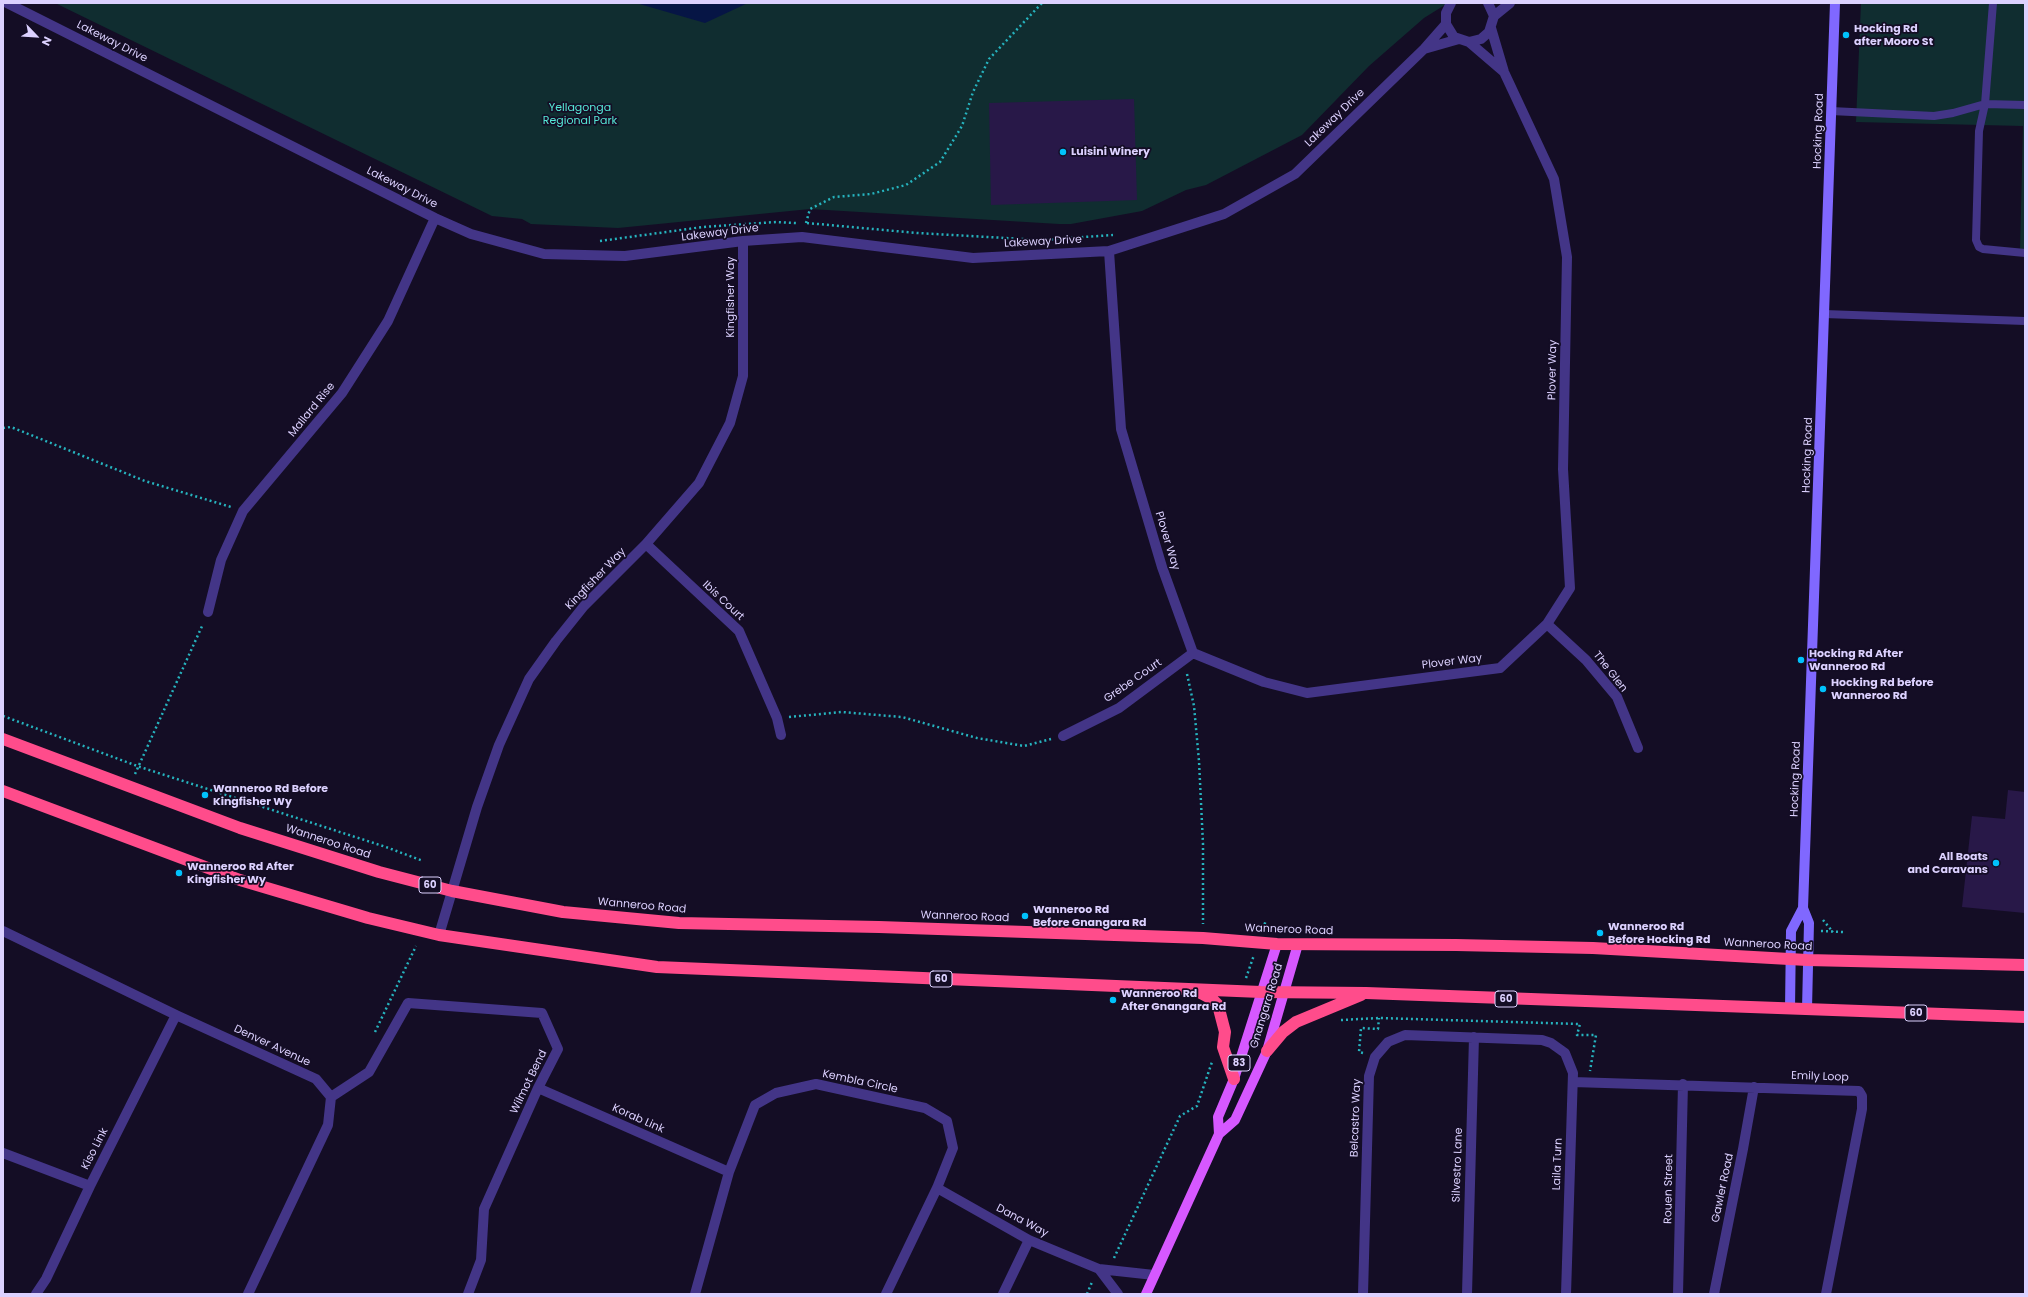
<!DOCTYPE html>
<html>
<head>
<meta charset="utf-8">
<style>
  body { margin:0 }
  #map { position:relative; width:2028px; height:1297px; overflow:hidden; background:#140d25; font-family:Poppins,sans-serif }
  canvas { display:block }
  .frame { position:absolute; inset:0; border:4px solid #dcd1ff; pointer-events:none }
  .north { position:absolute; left:16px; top:16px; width:40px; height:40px; -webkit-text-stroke:3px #140d25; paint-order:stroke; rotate:115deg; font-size:11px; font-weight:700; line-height:16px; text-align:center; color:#dcd1ff }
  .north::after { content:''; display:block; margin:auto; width:14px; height:18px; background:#dcd1ff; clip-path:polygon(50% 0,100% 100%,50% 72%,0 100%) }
</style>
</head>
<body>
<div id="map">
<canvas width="2028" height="1297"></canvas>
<div class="frame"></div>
<div class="north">N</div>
</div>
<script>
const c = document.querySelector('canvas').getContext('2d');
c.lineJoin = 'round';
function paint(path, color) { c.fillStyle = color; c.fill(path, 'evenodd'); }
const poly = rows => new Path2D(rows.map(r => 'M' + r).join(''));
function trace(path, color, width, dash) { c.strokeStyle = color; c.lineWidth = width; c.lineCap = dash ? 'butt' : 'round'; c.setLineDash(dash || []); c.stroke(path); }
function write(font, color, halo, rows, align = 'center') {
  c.font = font + ' Poppins,sans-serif'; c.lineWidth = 3.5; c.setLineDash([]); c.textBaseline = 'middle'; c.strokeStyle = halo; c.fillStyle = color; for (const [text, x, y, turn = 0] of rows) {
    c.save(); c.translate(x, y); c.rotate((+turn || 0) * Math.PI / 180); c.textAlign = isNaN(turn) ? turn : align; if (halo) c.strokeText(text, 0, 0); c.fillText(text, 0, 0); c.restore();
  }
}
paint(poly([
  [55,3,1448,3,1424,18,1369,66,1302,135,1206,185,1186,190,1142,211,1071,224,1059,224,810,209,618,228,531,224,522,219,492,216],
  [1861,3,2025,3,2025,257,2020,252,2023,126,1856,122]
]), '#102d30');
paint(poly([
  [636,3,748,3,705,23]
]), '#061545');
paint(poly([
  [1134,99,1137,200,991,205,989,103],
  [2008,790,2025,792,2025,913,1962,907,1972,816,2005,819]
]), '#281848');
trace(poly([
  [806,223,810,209,834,197,871,194,906,185,940,162,962,126,973,92,989,59,1042,3],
  [807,223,917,233,1041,240,1113,235],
  [600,241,703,227,776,222,796,223],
  [3,428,11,427,145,481,231,507],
  [1187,674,1194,706,1199,761,1203,844,1203,924],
  [3,716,140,767,386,847,423,861],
  [789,717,842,712,902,717,977,738,1024,746,1051,739],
  [135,774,203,624],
  [1823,920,1833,932],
  [1263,929,1266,920],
  [1821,931,1843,932],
  [1246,978,1254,955],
  [1341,1020,1379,1018,1580,1024,1577,1035,1596,1035,1590,1071],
  [375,1032,416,946],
  [1363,1053,1359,1052,1361,1028,1378,1029,1379,1018],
  [1114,1258,1180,1116,1197,1106,1212,1062],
  [1087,1294,1092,1282]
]), '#26b3be', 2.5, [2, 3]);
trace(poly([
  [1993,3,1985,104,1979,131,1976,240,1979,247,1983,249,2025,253],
  [1831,111,1934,116,1953,113,1985,104,2025,105],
  [1824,314,2025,321]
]), '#433587', 8);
trace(poly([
  [7,3,435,218,471,234,544,254,625,256,743,241,802,237,973,258,1109,251,1224,214,1295,174,1424,49,1446,24],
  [1451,3,1446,13,1446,24,1454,37,1469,42,1481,39,1489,32,1494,16,1488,3],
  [1494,16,1510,3],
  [1469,42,1504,72],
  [1424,49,1459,39],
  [1109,251,1121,429,1162,567,1193,653,1264,682,1307,693,1500,668,1547,624,1570,588,1563,469,1567,257,1554,179,1504,72,1491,28],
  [646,544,739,631,777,718,781,735],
  [208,612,221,560,243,511,342,393,388,321,435,218],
  [1547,624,1586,660,1617,697,1638,748],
  [1063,736,1119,708,1193,653],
  [3,931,176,1015,316,1079,331,1097,328,1125,248,1294],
  [439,935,477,807,499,745,529,679,556,641,584,606,646,544,699,483,730,423,743,376,743,241],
  [1573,1082,1859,1091,1862,1096,1862,1109,1826,1294],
  [538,1088,729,1172],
  [331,1097,369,1072,408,1003,542,1013,558,1049,538,1088,484,1209,481,1260,468,1294],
  [3,1153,90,1186],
  [937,1188,1029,1240,1099,1269,1154,1275],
  [1099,1269,1118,1294],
  [36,1294,46,1279,90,1186,176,1015],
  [695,1294,729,1172,755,1105,776,1093,816,1084,925,1108,947,1121,953,1148,937,1188,886,1294],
  [1003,1294,1029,1240],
  [1363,1294,1369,1076,1375,1057,1388,1042,1405,1035,1542,1040,1551,1043,1565,1053,1573,1073,1566,1294],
  [1467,1294,1474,1037],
  [1678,1294,1683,1084],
  [1714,1294,1743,1149,1754,1087]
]), '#433587', 10);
trace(poly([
  [1790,1009,1791,931,1803,908],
  [1807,1009,1809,923,1803,908,1835,3]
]), '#8068ff', 10);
trace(poly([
  [1219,1134,1218,1117,1234,1079,1277,944],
  [1146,1294,1219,1134,1235,1120,1267,1051,1298,944]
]), '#d658ff', 10);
trace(poly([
  [3,739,240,828,379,872,452,891,563,912,679,923,879,927,1203,938,1277,944,1456,945,1593,948,1807,960,2025,965],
  [3,791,240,880,368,918,439,935,657,967,1261,992,1366,993,2025,1017],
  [1197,991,1212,999,1218,1005,1225,1032,1223,1047,1234,1079],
  [1267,1051,1283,1032,1296,1022,1361,995]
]), '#ff4c8b', 12);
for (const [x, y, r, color] of [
  [1846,35,4,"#00c2fc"],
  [1063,152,4,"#00c2fc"],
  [1801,660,4,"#00c2fc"],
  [1823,689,4,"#00c2fc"],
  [205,795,4,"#00c2fc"],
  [1996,863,4,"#00c2fc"],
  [179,873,4,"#00c2fc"],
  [1025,916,4,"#00c2fc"],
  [1600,933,4,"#00c2fc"],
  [1113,1000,4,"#00c2fc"]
]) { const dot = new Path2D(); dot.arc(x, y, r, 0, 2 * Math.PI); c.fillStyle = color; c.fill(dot); trace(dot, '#140d25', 1.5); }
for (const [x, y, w] of [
  [430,885,22],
  [941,979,22],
  [1506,999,22],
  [1916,1013,22],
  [1239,1063,22]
]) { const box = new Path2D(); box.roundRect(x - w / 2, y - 8, w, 16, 3); c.fillStyle = '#140d25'; c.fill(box); trace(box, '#dcd1ff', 1); }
write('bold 10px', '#dcd1ff', null, [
  ["60",430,885],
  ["60",941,979],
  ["60",1506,999],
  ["60",1916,1013],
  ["83",1239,1063]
]);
write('bold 11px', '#dcd1ff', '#140d25', [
  ["Hocking Rd",1854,29],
  ["after Mooro St",1854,42],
  ["Luisini Winery",1071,152],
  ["Hocking Rd After",1809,654],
  ["Wanneroo Rd",1809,667],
  ["Hocking Rd before",1831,683],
  ["Wanneroo Rd",1831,696],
  ["Wanneroo Rd Before",213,789],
  ["Kingfisher Wy",213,802],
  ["All Boats",1988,857,"right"],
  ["and Caravans",1988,870,"right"],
  ["Wanneroo Rd After",187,867],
  ["Kingfisher Wy",187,880],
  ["Wanneroo Rd",1033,910],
  ["Before Gnangara Rd",1033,923],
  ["Wanneroo Rd",1608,927],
  ["Before Hocking Rd",1608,940],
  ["Wanneroo Rd",1121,994],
  ["After Gnangara Rd",1121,1007]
], 'left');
write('11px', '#dcd1ff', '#140d25', [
  ["Lakeway Drive",112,42,27],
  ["Lakeway Drive",1335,118,-44],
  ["Hocking Road",1819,131,-88],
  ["Lakeway Drive",402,188,27],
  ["Lakeway Drive",720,233,-7],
  ["Lakeway Drive",1043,242,-3],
  ["Kingfisher Way",731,297,-90],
  ["Plover Way",1553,370,-89],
  ["Mallard Rise",312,410,-51],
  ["Hocking Road",1808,455,-88],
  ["Plover Way",1167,541,73],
  ["Kingfisher Way",596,579,-46],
  ["Ibis Court",723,601,43],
  ["Plover Way",1452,662,-7],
  ["The Glen",1610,672,52],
  ["Grebe Court",1133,681,-35],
  ["Hocking Road",1796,779,-88],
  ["Wanneroo Road",328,842,18],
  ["Wanneroo Road",642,906,5],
  ["Wanneroo Road",965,917,2],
  ["Wanneroo Road",1289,930,2],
  ["Wanneroo Road",1768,945,3],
  ["Gnangara Road",1267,1006,-73],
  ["Denver Avenue",272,1046,25],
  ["Emily Loop",1820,1077,2],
  ["Wilmot Bend",529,1082,-64],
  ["Kembla Circle",860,1082,12],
  ["Belcastro Way",1356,1118,-88],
  ["Korab Link",638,1119,24],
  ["Kiso Link",95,1149,-63],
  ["Laila Turn",1558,1164,-88],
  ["Silvestro Lane",1458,1165,-88],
  ["Gawler Road",1723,1188,-78],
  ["Rouen Street",1669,1189,-89],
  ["Dana Way",1022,1221,28]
]);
write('11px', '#55e7d6', '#140d25', [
  ["Yellagonga",580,108],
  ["Regional Park",580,121]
]);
</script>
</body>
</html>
